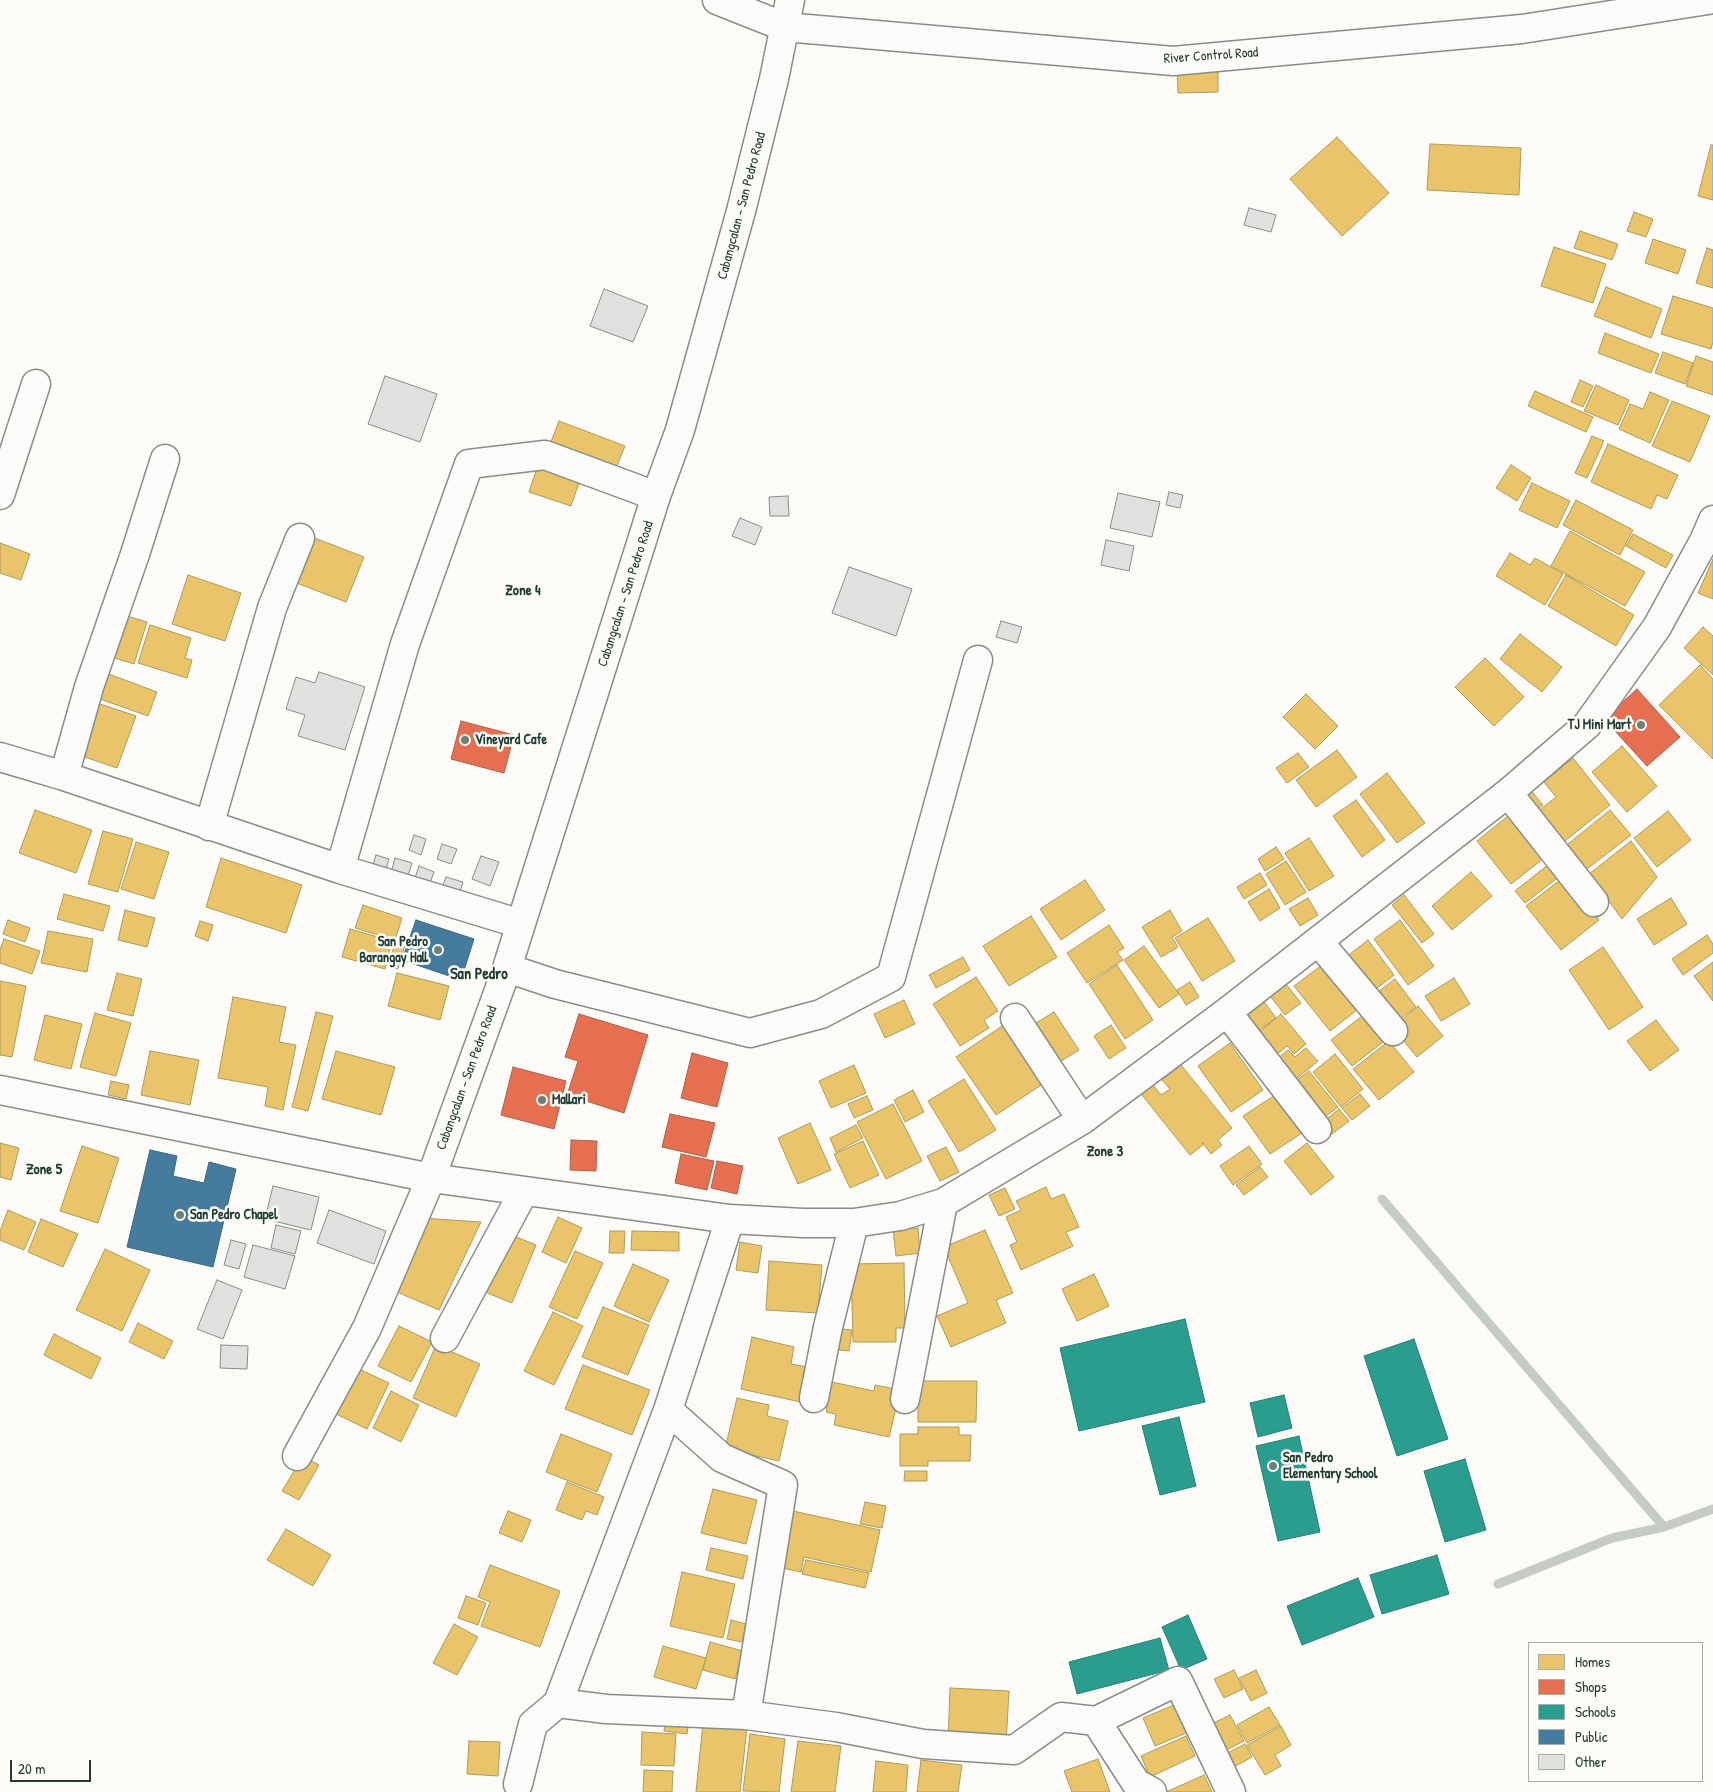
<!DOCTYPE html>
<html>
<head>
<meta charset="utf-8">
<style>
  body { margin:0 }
  #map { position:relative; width:1713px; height:1792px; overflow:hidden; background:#fcfbf8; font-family:"Patrick Hand",sans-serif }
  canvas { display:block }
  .legend { position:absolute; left:1528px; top:1642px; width:175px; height:140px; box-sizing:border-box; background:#fdfcf7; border:1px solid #a4b0a9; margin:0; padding:6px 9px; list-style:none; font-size:15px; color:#1f3d34 }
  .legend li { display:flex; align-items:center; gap:10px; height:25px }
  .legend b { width:25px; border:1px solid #a4b0a9 }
  .scale { position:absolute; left:10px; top:1760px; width:81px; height:22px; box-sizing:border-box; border:2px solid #1f3d34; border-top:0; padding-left:6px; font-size:15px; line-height:18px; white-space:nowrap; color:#1f3d34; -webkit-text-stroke:4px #fdfcf7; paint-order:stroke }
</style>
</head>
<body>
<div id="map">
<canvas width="1713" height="1792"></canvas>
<ul class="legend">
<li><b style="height:14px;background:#e9c46a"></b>Homes</li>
<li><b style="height:14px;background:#e76f51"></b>Shops</li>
<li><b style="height:14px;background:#2a9d8f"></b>Schools</li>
<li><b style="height:14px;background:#457b9d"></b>Public</li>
<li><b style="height:14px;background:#dfe1de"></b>Other</li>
</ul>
<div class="scale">20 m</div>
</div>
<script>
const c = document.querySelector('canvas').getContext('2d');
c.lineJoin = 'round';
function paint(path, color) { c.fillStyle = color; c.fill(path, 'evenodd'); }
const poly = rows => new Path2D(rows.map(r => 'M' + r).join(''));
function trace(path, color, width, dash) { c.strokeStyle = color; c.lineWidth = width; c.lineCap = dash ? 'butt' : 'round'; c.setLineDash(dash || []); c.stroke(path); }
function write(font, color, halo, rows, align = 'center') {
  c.font = font + ' "Patrick Hand",sans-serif'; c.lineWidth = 5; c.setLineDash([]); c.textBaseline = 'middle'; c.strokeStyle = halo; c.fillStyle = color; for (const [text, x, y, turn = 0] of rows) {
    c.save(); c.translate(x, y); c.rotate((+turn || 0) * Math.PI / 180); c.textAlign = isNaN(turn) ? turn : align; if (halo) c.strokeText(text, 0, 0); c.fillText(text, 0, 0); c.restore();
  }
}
const homes = poly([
  [1177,69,1218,69,1218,92,1178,93,1177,69],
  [1337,137,1389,193,1342,236,1290,179,1337,137],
  [1430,144,1521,148,1519,195,1427,190,1430,144],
  [1711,145,1713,145,1713,200,1698,196,1711,145],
  [1634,212,1653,219,1646,237,1627,231,1634,212],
  [1580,231,1618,244,1612,260,1574,248,1580,231],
  [1653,239,1686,250,1678,274,1645,263,1653,239],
  [1554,247,1606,264,1593,303,1541,286,1554,247],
  [1707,248,1713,250,1713,288,1696,283,1707,248],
  [1606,287,1662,309,1651,338,1594,316,1606,287],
  [1673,296,1713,308,1713,342,1711,349,1661,334,1673,296],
  [1605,333,1659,354,1651,373,1598,353,1605,333],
  [1663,352,1693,363,1685,384,1655,373,1663,352],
  [1696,356,1713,362,1713,395,1686,386,1696,356],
  [1580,380,1593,386,1583,407,1571,402,1580,380],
  [1596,385,1629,400,1618,425,1584,411,1596,385],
  [1535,391,1593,417,1586,432,1528,406,1535,391],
  [1650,392,1669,400,1650,443,1619,429,1630,404,1643,409,1650,392],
  [1672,401,1710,416,1690,462,1652,446,1672,401],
  [559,421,625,446,614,473,549,447,559,421],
  [1592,436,1604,441,1587,478,1575,473,1592,436],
  [1608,444,1678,475,1667,499,1657,495,1651,509,1591,482,1608,444],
  [538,465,580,480,571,506,529,492,538,465],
  [1511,465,1531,478,1517,501,1496,488,1511,465],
  [1532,483,1570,501,1557,528,1519,510,1532,483],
  [1576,500,1633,530,1620,555,1563,525,1576,500],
  [1570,531,1645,572,1625,606,1551,566,1570,531],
  [1633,534,1673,555,1666,568,1626,546,1633,534],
  [312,537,364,557,346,602,294,582,312,537],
  [0,543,30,554,21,580,0,573,0,543],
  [1510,553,1530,565,1535,558,1563,574,1545,605,1496,576,1510,553],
  [1713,559,1713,599,1698,593,1713,559],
  [188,575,241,593,225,641,172,624,188,575],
  [1566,575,1634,615,1616,646,1548,606,1566,575],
  [124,615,147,622,134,664,111,657,124,615],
  [150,625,191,638,185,658,192,660,187,678,138,663,150,625],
  [1703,627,1713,636,1713,675,1684,648,1703,627],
  [1520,634,1562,667,1542,692,1500,659,1520,634],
  [1485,658,1524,697,1494,726,1455,687,1485,658],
  [1700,665,1713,679,1713,759,1659,705,1700,665],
  [106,673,157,692,148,716,97,698,106,673],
  [1306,694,1338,726,1315,749,1283,717,1306,694],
  [91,701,136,716,117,768,73,753,91,701],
  [1622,746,1657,786,1627,812,1592,772,1622,746],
  [1337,750,1357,777,1316,807,1296,780,1337,750],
  [1298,753,1309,767,1287,783,1276,768,1298,753],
  [1573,758,1610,805,1561,844,1536,813,1556,797,1544,782,1573,758],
  [1387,773,1425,823,1397,843,1360,794,1387,773],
  [1529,788,1543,805,1532,814,1518,798,1529,788],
  [1356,800,1385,840,1362,857,1333,816,1356,800],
  [35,810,92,830,76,873,19,853,35,810],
  [1610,810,1631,835,1583,872,1563,848,1610,810],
  [1514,811,1549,854,1511,884,1477,841,1514,811],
  [1668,811,1691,840,1657,867,1634,838,1668,811],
  [103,831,133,839,118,892,88,884,103,831],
  [1309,838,1334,876,1309,891,1285,853,1309,838],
  [1631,841,1657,877,1622,919,1589,874,1631,841],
  [136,842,169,852,154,899,121,889,136,842],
  [1276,847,1284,859,1265,871,1258,859,1276,847],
  [221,858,302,885,286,933,206,907,221,858],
  [1554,860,1564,873,1525,903,1515,891,1554,860],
  [1286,861,1306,892,1285,905,1266,874,1286,861],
  [1471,872,1492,896,1452,930,1432,906,1471,872],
  [1260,873,1267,885,1244,899,1237,887,1260,873],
  [1564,877,1599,920,1561,950,1526,906,1564,877],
  [1085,880,1105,910,1061,940,1040,909,1085,880],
  [1269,889,1280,908,1260,921,1248,902,1269,889],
  [64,894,110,906,103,931,57,919,64,894],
  [1404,895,1434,934,1422,943,1392,905,1404,895],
  [1308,898,1318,915,1300,926,1289,909,1308,898],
  [1671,898,1687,924,1654,945,1637,919,1671,898],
  [363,905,402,918,395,940,355,928,363,905],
  [125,910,155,918,147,947,118,940,125,910],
  [1170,910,1182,931,1172,937,1178,947,1161,957,1142,927,1170,910],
  [1031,916,1057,957,1009,986,983,946,1031,916],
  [1208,918,1235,961,1202,981,1175,938,1208,918],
  [8,920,30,928,25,942,3,934,8,920],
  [1400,920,1434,966,1408,985,1374,939,1400,920],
  [200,921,213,925,208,941,195,936,200,921],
  [1109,925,1124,948,1117,952,1123,960,1087,983,1067,953,1109,925],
  [350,929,392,941,385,969,342,957,350,929],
  [48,931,93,939,87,972,41,963,48,931],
  [1707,935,1713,944,1713,953,1683,975,1672,959,1707,935],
  [4,939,40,951,32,974,0,963,0,950,4,939],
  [1368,940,1394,975,1368,995,1341,961,1368,940],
  [395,943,405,945,398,969,388,966,395,943],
  [1144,946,1179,994,1159,1008,1124,960,1144,946],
  [1603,947,1643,1007,1609,1030,1569,970,1603,947],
  [963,957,970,970,936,988,929,975,963,957],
  [1713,962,1713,1001,1694,976,1713,962],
  [1117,965,1153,1020,1125,1039,1089,984,1117,965],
  [1322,965,1357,1010,1330,1031,1294,986,1322,965],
  [117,973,142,979,133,1016,107,1010,117,973],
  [397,973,449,986,440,1020,388,1006,397,973],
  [976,977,998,1011,984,1020,989,1028,960,1046,933,1004,976,977],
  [1454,978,1470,1004,1441,1021,1425,996,1454,978],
  [1395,979,1416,1007,1391,1026,1370,998,1395,979],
  [0,981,26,986,12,1057,0,1055,0,981],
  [1190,982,1199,997,1186,1005,1177,990,1190,982],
  [1286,984,1301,1003,1285,1015,1270,996,1286,984],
  [233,997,286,1007,279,1042,296,1045,283,1110,265,1106,268,1087,218,1078,233,997],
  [904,1000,915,1024,885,1038,874,1014,904,1000],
  [1263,1000,1276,1018,1251,1036,1238,1019,1263,1000],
  [1418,1006,1443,1036,1417,1057,1393,1028,1418,1006],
  [316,1012,333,1016,308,1111,292,1107,316,1012],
  [1054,1012,1079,1050,1053,1066,1028,1028,1054,1012],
  [95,1013,131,1023,116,1076,80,1067,95,1013],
  [1366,1013,1387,1039,1352,1066,1331,1040,1366,1013],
  [1281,1014,1306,1044,1294,1054,1287,1046,1269,1061,1251,1039,1281,1014],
  [45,1015,82,1024,71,1069,34,1060,45,1015],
  [1656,1020,1679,1050,1650,1071,1627,1041,1656,1020],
  [1005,1024,1044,1083,996,1115,956,1057,1005,1024],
  [1111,1025,1126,1048,1109,1059,1094,1036,1111,1025],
  [1389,1041,1414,1072,1379,1100,1353,1069,1389,1041],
  [1230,1043,1263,1090,1231,1112,1198,1066,1230,1043],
  [1306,1048,1318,1061,1289,1085,1271,1064,1288,1050,1295,1057,1306,1048],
  [150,1051,199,1060,190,1105,141,1095,150,1051],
  [336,1051,395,1067,381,1115,322,1099,336,1051],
  [1335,1054,1363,1089,1341,1107,1313,1072,1335,1054],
  [854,1065,866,1093,831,1108,819,1081,854,1065],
  [1181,1065,1232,1128,1218,1140,1222,1145,1211,1154,1202,1142,1203,1145,1190,1155,1138,1090,1150,1081,1161,1095,1170,1089,1162,1080,1181,1065],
  [1309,1071,1338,1107,1317,1123,1288,1087,1309,1071],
  [964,1079,996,1130,959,1152,928,1101,964,1079],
  [111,1081,129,1085,126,1099,108,1095,111,1081],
  [913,1090,924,1112,905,1122,894,1100,913,1090],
  [1360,1094,1370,1106,1352,1120,1342,1108,1360,1094],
  [1275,1095,1302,1133,1270,1154,1243,1116,1275,1095],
  [867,1096,873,1110,854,1118,848,1104,867,1096],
  [893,1104,922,1161,886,1179,857,1122,893,1104],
  [1339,1109,1349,1121,1328,1137,1319,1125,1339,1109],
  [810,1123,831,1170,798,1184,778,1138,810,1123],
  [856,1125,863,1138,836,1152,830,1138,856,1125],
  [863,1141,879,1175,850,1188,834,1154,863,1141],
  [0,1143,19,1148,11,1180,0,1177,0,1143],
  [1307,1143,1334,1177,1311,1195,1284,1161,1307,1143],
  [82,1146,119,1158,98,1223,60,1211,82,1146],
  [1249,1146,1262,1164,1233,1185,1220,1166,1249,1146],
  [946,1147,959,1172,940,1181,927,1156,946,1147],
  [1260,1167,1268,1177,1244,1195,1236,1185,1260,1167],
  [1046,1187,1051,1199,1064,1194,1079,1227,1066,1232,1073,1246,1021,1270,1010,1245,1017,1242,1006,1217,1021,1210,1016,1201,1046,1187],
  [1005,1188,1015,1209,999,1216,989,1195,1005,1188],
  [8,1210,36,1222,24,1250,0,1240,0,1231,8,1210],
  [558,1217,582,1228,566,1263,542,1252,558,1217],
  [421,1218,481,1222,439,1310,390,1289,421,1218],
  [41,1219,78,1234,63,1267,28,1252,41,1219],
  [918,1228,920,1253,896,1256,893,1229,918,1228],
  [985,1230,1013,1293,996,1300,1006,1323,951,1347,937,1316,968,1303,944,1247,985,1230],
  [610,1231,625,1231,624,1253,609,1253,610,1231],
  [632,1231,679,1232,679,1251,631,1250,632,1231],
  [504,1232,536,1245,512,1303,480,1290,504,1232],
  [740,1242,762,1246,758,1273,736,1270,740,1242],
  [105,1249,150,1270,122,1331,76,1310,105,1249],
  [575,1251,603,1263,577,1319,549,1307,575,1251],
  [769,1261,822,1265,818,1313,766,1310,769,1261],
  [904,1263,905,1328,896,1328,896,1342,853,1342,851,1264,904,1263],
  [633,1264,669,1280,649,1322,614,1306,633,1264],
  [1094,1274,1109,1306,1077,1321,1062,1289,1094,1274],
  [603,1307,649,1325,628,1375,582,1357,603,1307],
  [553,1312,583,1326,554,1385,524,1371,553,1312],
  [138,1323,173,1341,164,1359,129,1342,138,1323],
  [399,1326,432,1342,411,1382,378,1366,399,1326],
  [831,1328,852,1330,849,1351,829,1349,831,1328],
  [54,1334,101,1358,91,1379,44,1355,54,1334],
  [752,1337,794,1347,791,1364,813,1368,805,1403,741,1389,752,1337],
  [436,1345,480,1364,456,1417,413,1398,436,1345],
  [583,1365,650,1390,632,1435,565,1409,583,1365],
  [357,1368,389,1383,367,1429,336,1414,357,1368],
  [918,1381,977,1381,976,1422,918,1422,918,1381],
  [832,1382,874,1391,875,1385,895,1389,899,1396,889,1437,834,1425,836,1414,826,1412,832,1382],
  [391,1391,419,1405,401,1442,373,1428,391,1391],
  [737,1398,769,1405,767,1416,788,1421,779,1461,725,1449,737,1398],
  [918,1427,959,1427,959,1435,971,1435,970,1461,928,1461,928,1466,900,1466,900,1434,918,1434,918,1427],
  [561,1434,612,1454,597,1492,546,1472,561,1434],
  [303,1456,319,1465,299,1500,282,1491,303,1456],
  [905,1471,927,1471,927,1481,904,1481,905,1471],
  [567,1482,604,1497,597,1515,586,1511,582,1520,556,1510,567,1482],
  [713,1489,757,1500,746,1544,701,1533,713,1489],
  [865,1502,886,1506,882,1528,860,1524,865,1502],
  [784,1509,880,1530,871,1572,804,1557,801,1572,772,1566,784,1509],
  [508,1511,531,1520,522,1542,499,1533,508,1511],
  [286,1529,331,1555,313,1586,267,1560,286,1529],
  [711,1548,748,1556,743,1579,706,1570,711,1548],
  [806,1560,869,1573,865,1588,802,1574,806,1560],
  [490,1565,560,1591,540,1647,481,1626,490,1602,478,1597,490,1565],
  [682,1572,735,1584,723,1638,670,1626,682,1572],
  [466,1596,486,1603,478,1625,458,1618,466,1596],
  [731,1620,746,1624,742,1642,727,1639,731,1620],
  [454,1624,478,1637,457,1675,433,1663,454,1624],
  [710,1642,743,1651,735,1679,703,1670,710,1642],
  [663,1646,706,1658,696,1689,654,1677,663,1646],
  [1234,1670,1243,1689,1224,1698,1214,1679,1234,1670],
  [1256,1670,1267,1693,1251,1701,1239,1678,1256,1670],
  [950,1688,1009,1691,1006,1744,948,1741,950,1688],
  [1174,1705,1186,1733,1155,1746,1143,1718,1174,1705],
  [1269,1707,1280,1725,1247,1743,1237,1725,1269,1707],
  [1230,1715,1244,1741,1217,1755,1203,1728,1230,1715],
  [666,1718,689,1721,687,1734,664,1731,666,1718],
  [703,1723,747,1727,740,1792,696,1792,703,1723],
  [1281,1726,1291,1745,1275,1755,1281,1766,1265,1775,1247,1745,1281,1726],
  [642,1732,676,1734,674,1766,641,1765,642,1732],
  [750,1734,785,1739,779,1792,743,1791,750,1734],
  [1186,1736,1195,1756,1150,1777,1141,1756,1186,1736],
  [469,1741,500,1742,498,1776,467,1774,469,1741],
  [798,1741,841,1746,835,1792,791,1792,798,1741],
  [1245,1744,1252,1757,1225,1772,1218,1758,1245,1744],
  [1098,1759,1110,1792,1072,1792,1064,1771,1098,1759],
  [921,1760,962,1765,958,1792,917,1792,921,1760],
  [876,1761,908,1765,906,1792,873,1792,876,1761],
  [644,1770,673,1771,672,1792,643,1792,644,1770],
  [1204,1775,1212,1792,1166,1792,1204,1775]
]);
paint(homes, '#e9c46a');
trace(homes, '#ac9c5a', 1);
const shops = poly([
  [1637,689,1680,737,1647,766,1604,719,1637,689],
  [461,721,514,735,504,773,451,759,461,721],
  [579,1014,648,1035,624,1113,567,1095,578,1061,565,1057,579,1014],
  [692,1053,728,1063,717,1107,681,1098,692,1053],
  [513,1067,566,1081,554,1129,501,1115,513,1067],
  [670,1114,715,1123,706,1157,662,1147,670,1114],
  [571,1140,597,1141,596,1171,570,1170,571,1140],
  [681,1154,714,1161,707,1190,675,1183,681,1154],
  [717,1161,743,1166,737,1194,711,1188,717,1161]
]);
paint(shops, '#e76f51');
trace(shops, '#ab6048', 1);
const schools = poly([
  [1185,1319,1205,1402,1079,1431,1060,1348,1185,1319],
  [1414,1339,1448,1439,1397,1456,1364,1356,1414,1339],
  [1284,1395,1292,1428,1258,1437,1250,1403,1284,1395],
  [1179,1417,1196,1486,1160,1495,1142,1426,1179,1417],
  [1299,1436,1320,1532,1278,1541,1256,1446,1299,1436],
  [1465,1459,1486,1530,1445,1542,1424,1471,1465,1459],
  [1437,1555,1449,1594,1382,1614,1370,1575,1437,1555],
  [1358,1578,1374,1617,1302,1645,1287,1606,1358,1578],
  [1188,1615,1207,1659,1181,1670,1162,1627,1188,1615],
  [1160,1638,1169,1670,1077,1694,1069,1662,1160,1638]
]);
paint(schools, '#2a9d8f');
trace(schools, '#278074', 1);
const public = poly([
  [416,920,474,939,461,980,402,960,416,920],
  [150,1150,177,1156,173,1176,204,1183,209,1162,236,1169,213,1267,127,1247,150,1150]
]);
paint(public, '#457b9d');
trace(public, '#3a687e', 1);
trace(poly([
  [1382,1199,1664,1527],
  [1498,1584,1612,1538,1664,1527,1713,1509]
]), '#c5ccc6', 9);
const building = poly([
  [1249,208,1276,215,1271,232,1244,225,1249,208],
  [604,289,648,306,633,342,590,326,604,289],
  [385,376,437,394,420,442,368,424,385,376],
  [1169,492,1183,495,1180,508,1166,505,1169,492],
  [1118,493,1160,502,1152,537,1110,528,1118,493],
  [788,496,789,516,770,516,769,497,788,496],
  [740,518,762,527,755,545,732,536,740,518],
  [1106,540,1134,546,1129,571,1101,565,1106,540],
  [849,567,912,589,896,636,832,613,849,567],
  [1001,621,1022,627,1017,643,996,637,1001,621],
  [319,672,365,687,345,750,298,736,305,715,286,709,296,677,315,683,319,672],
  [414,835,426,839,421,855,409,850,414,835],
  [442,844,457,849,451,864,437,859,442,844],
  [376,855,389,859,385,872,372,868,376,855],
  [481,856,499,862,490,886,472,879,481,856],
  [395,858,412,863,407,879,391,873,395,858],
  [419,866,434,872,429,886,414,881,419,866],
  [446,877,463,882,458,897,441,891,446,877],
  [273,1186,319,1197,311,1230,265,1219,273,1186],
  [329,1210,386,1231,374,1264,317,1243,329,1210],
  [276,1225,301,1231,295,1254,271,1248,276,1225],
  [231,1240,246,1244,239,1269,224,1265,231,1240],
  [253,1245,295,1256,285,1289,244,1277,253,1245],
  [217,1280,242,1290,223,1339,197,1329,217,1280],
  [221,1345,248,1346,247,1369,220,1368,221,1345]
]);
paint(building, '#dfe1de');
trace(building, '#888d8a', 1);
const minor = poly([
  [717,0,785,27,1173,61,1522,29,1708,0],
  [0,495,36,384],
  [0,757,64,776,340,869,521,924],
  [64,776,89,687,135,554,165,459],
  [1508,793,1594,902],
  [209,826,272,608,300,538],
  [340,869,405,644,469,464,545,455,656,496],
  [1318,941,1393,1031],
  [507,968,555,984,750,1033,821,1014,891,977,978,660],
  [1227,1012,1317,1129],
  [1015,1018,1082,1120],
  [0,1090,431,1178,730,1219,803,1223,854,1223,900,1216,943,1203,1082,1120,1227,1012,1508,793,1587,725,1657,627,1704,541,1713,520],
  [445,1338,524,1191],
  [814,1398,828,1327,854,1223],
  [905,1399,943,1203],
  [668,1410,722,1458,783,1485,746,1715],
  [297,1456,367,1328,431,1178,507,968,656,496,680,430,741,211,774,79,790,0],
  [558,1703,606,1709,746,1715,836,1727,923,1744,1014,1750,1061,1717,1096,1721,1136,1783,1152,1792],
  [1096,1721,1178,1681,1231,1792],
  [518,1784,533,1724,558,1703,668,1410,730,1219]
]);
trace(minor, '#888d8a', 31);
trace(minor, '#fbfbf9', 28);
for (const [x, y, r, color] of [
  [1641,725,5,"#6c8079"],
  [465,740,5,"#6c8079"],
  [438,950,5,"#6c8079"],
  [542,1100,5,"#6c8079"],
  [180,1215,5,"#6c8079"],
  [1273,1466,5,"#6c8079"]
]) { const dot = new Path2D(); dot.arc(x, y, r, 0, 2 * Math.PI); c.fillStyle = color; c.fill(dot); trace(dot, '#fdfcf7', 2); }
write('14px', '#1f3d34', '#fdfcf7', [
  ["River Control Road",1211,56,-4],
  ["Cabangcalan - San Pedro Road",742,206,-75],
  ["Cabangcalan - San Pedro Road",626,594,-72],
  ["Cabangcalan - San Pedro Road",467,1078,-70]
]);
write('bold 14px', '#1f3d34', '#fdfcf7', [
  ["TJ Mini Mart",1631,725,"right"],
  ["Vineyard Cafe",475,740],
  ["San Pedro",428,942,"right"],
  ["Barangay Hall",428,958,"right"],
  ["Mallari",552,1100],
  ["San Pedro Chapel",190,1215],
  ["San Pedro",1283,1458],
  ["Elementary School",1283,1474]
], 'left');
write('bold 15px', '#1f3d34', '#fdfcf7', [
  ["Zone 4",523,591],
  ["Zone 3",1105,1152],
  ["Zone 5",44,1170]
]);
write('bold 16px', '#1f3d34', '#fdfcf7', [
  ["San Pedro",479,975]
]);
</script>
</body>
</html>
